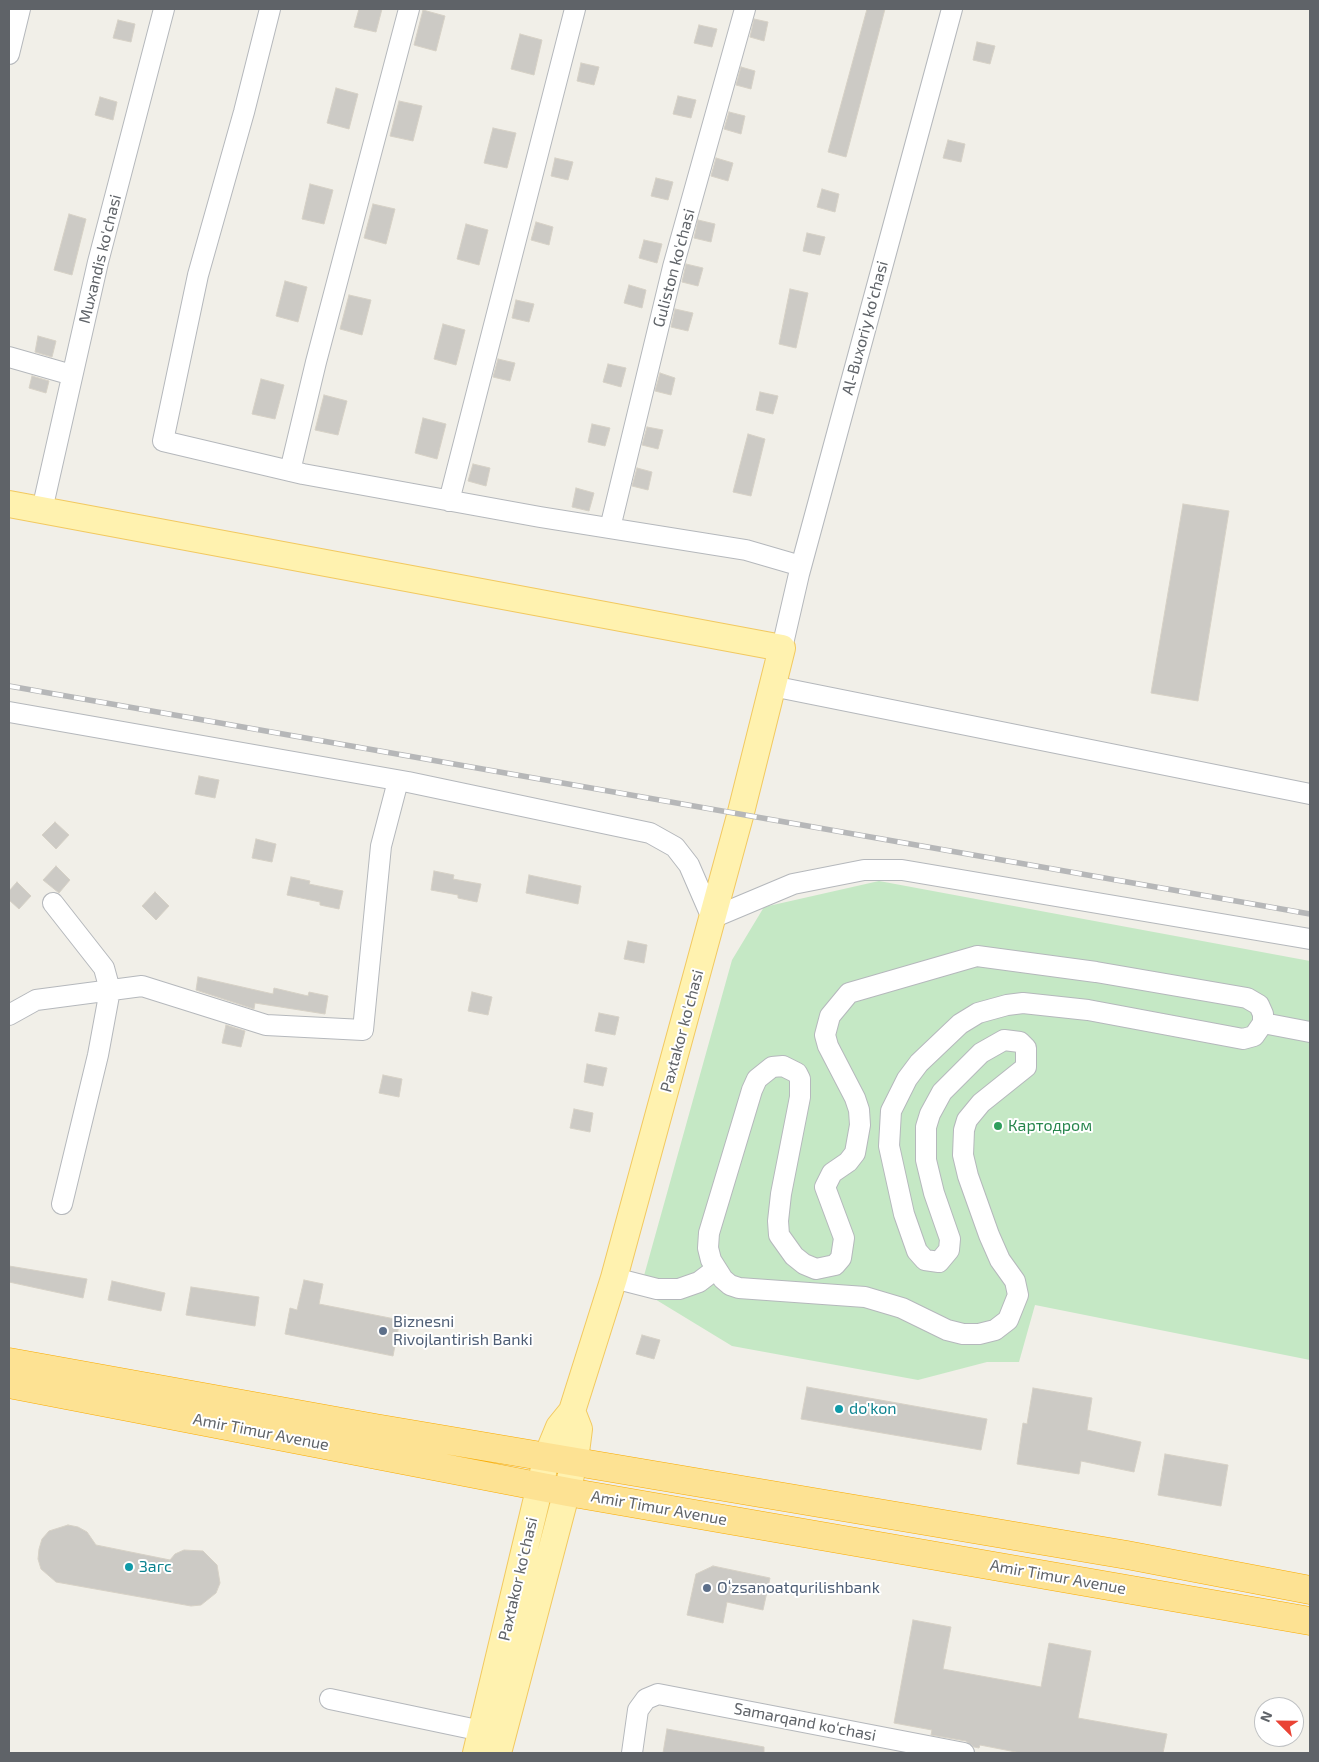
<!DOCTYPE html>
<html>
<head>
<meta charset="utf-8">
<style>
  body { margin:0 }
  #map { position:relative; width:1319px; height:1762px; overflow:hidden; background:#f1efe8; font-family:"Exo 2",sans-serif }
  canvas { display:block }
  .frame { position:absolute; inset:0; border:10px solid #5f6368; pointer-events:none }
  .north { position:absolute; left:1254px; top:1697px; width:50px; height:50px; box-sizing:border-box; background:#fff; border:1px solid #bfc1c3; border-radius:50%; rotate:293deg; font-size:14px; font-weight:700; line-height:20px; text-align:center; color:#5f6368 }
  .north::after { content:''; display:block; margin:auto; width:18px; height:22px; background:#ea4335; clip-path:polygon(50% 0,100% 100%,50% 72%,0 100%) }
</style>
</head>
<body>
<div id="map">
<canvas width="1319" height="1762"></canvas>
<div class="frame"></div>
<div class="north">N</div>
</div>
<script>
const c = document.querySelector('canvas').getContext('2d');
c.lineJoin = 'round';
function paint(path, color) { c.fillStyle = color; c.fill(path, 'evenodd'); }
const poly = rows => new Path2D(rows.map(r => 'M' + r).join(''));
function trace(path, color, width, dash) { c.strokeStyle = color; c.lineWidth = width; c.lineCap = dash ? 'butt' : 'round'; c.setLineDash(dash || []); c.stroke(path); }
function write(font, color, halo, rows, align = 'center') {
  c.font = font + ' "Exo 2",sans-serif'; c.lineWidth = 4; c.setLineDash([]); c.textBaseline = 'middle'; c.strokeStyle = halo; c.fillStyle = color; for (const [text, x, y, turn = 0] of rows) {
    c.save(); c.translate(x, y); c.rotate((+turn || 0) * Math.PI / 180); c.textAlign = isNaN(turn) ? turn : align; if (halo) c.strokeText(text, 0, 0); c.fillText(text, 0, 0); c.restore();
  }
}
paint(poly([
  [879,881,1310,961,1310,1360,1035,1305,1019,1362,987,1362,918,1380,732,1346,640,1290,732,960,764,907]
]), '#c5e8c5');
const building = poly([
  [359,9,382,9,376,32,354,27,359,9],
  [867,9,885,9,846,157,828,152,867,9],
  [423,10,445,16,436,51,414,45,423,10],
  [754,19,768,22,764,41,750,37,754,19],
  [118,20,135,24,131,42,113,38,118,20],
  [699,25,717,29,712,47,694,43,699,25],
  [520,34,542,40,534,75,511,69,520,34],
  [977,42,995,46,990,64,973,60,977,42],
  [581,63,599,67,594,85,577,81,581,63],
  [741,67,755,71,751,89,736,85,741,67],
  [336,88,358,94,349,129,327,123,336,88],
  [678,96,696,100,691,118,673,114,678,96],
  [100,97,117,102,113,120,95,115,100,97],
  [399,101,422,106,413,141,390,136,399,101],
  [729,112,745,116,741,134,724,129,729,112],
  [493,128,516,133,507,168,484,163,493,128],
  [948,140,965,144,961,162,943,158,948,140],
  [555,158,573,162,568,180,551,176,555,158],
  [716,158,733,163,728,181,711,176,716,158],
  [656,178,673,182,668,200,651,196,656,178],
  [310,184,333,190,324,224,302,219,310,184],
  [822,189,839,194,835,212,817,207,822,189],
  [373,204,395,209,386,244,364,238,373,204],
  [69,214,86,219,72,275,54,270,69,214],
  [698,220,715,224,711,242,694,238,698,220],
  [536,222,553,227,549,245,531,240,536,222],
  [466,224,488,230,479,265,457,259,466,224],
  [807,233,825,237,820,255,803,251,807,233],
  [644,240,662,244,657,263,639,258,644,240],
  [686,264,703,268,698,286,682,282,686,264],
  [285,281,307,287,298,322,276,316,285,281],
  [629,285,646,290,642,308,624,303,629,285],
  [790,289,808,293,796,348,779,344,790,289],
  [349,295,371,300,362,335,340,329,349,295],
  [516,300,534,304,529,322,512,318,516,300],
  [675,309,693,313,688,331,671,327,675,309],
  [443,324,465,330,456,365,434,359,443,324],
  [38,336,56,341,52,357,35,352,38,336],
  [498,359,515,363,510,381,493,377,498,359],
  [608,364,626,368,621,387,603,382,608,364],
  [660,373,675,378,671,395,655,391,660,373],
  [32,376,49,381,46,393,29,388,32,376],
  [261,379,284,385,275,419,252,414,261,379],
  [760,392,778,396,773,414,756,410,760,392],
  [324,395,347,401,338,435,315,430,324,395],
  [423,418,446,424,437,459,415,453,423,418],
  [592,424,610,428,605,446,588,442,592,424],
  [647,427,663,430,658,449,642,445,647,427],
  [748,434,765,439,751,496,733,492,748,434],
  [473,464,490,468,486,486,468,481,473,464],
  [637,468,652,472,648,490,632,486,637,468],
  [576,488,594,493,589,511,572,507,576,488],
  [1183,504,1229,511,1198,701,1151,693,1183,504],
  [199,776,219,780,215,798,195,794,199,776],
  [55,822,69,835,56,849,42,835,55,822],
  [256,839,276,844,272,862,252,858,256,839],
  [56,866,70,880,59,893,43,880,56,866],
  [434,871,454,875,453,879,481,884,477,902,458,898,458,895,431,890,434,871],
  [529,875,581,886,578,904,526,893,529,875],
  [291,877,310,881,309,884,343,891,339,909,320,905,320,902,287,895,291,877],
  [17,882,31,896,19,909,9,900,9,891,17,882],
  [155,892,169,906,156,920,142,906,155,892],
  [628,941,647,945,644,963,624,959,628,941],
  [198,977,273,994,274,988,308,996,309,992,328,996,325,1014,255,1003,254,1009,196,990,198,977],
  [472,992,492,997,488,1015,468,1011,472,992],
  [599,1013,619,1017,615,1035,595,1031,599,1013],
  [226,1025,245,1031,241,1047,222,1043,226,1025],
  [587,1064,607,1068,603,1086,584,1082,587,1064],
  [383,1075,402,1079,399,1097,379,1093,383,1075],
  [574,1109,593,1113,590,1132,570,1128,574,1109],
  [9,1266,87,1279,83,1298,9,1282,9,1266],
  [304,1280,323,1284,319,1304,400,1320,393,1356,285,1334,290,1308,297,1310,304,1280],
  [112,1281,165,1293,161,1311,108,1300,112,1281],
  [191,1287,259,1297,255,1326,186,1315,191,1287],
  [642,1335,660,1340,654,1359,636,1354,642,1335],
  [807,1387,987,1419,981,1450,801,1419,807,1387],
  [1033,1388,1092,1398,1087,1430,1141,1442,1134,1472,1081,1461,1079,1474,1017,1464,1023,1423,1027,1424,1033,1388],
  [1165,1454,1228,1465,1221,1506,1158,1495,1165,1454],
  [68,1525,78,1527,87,1532,96,1545,170,1560,175,1554,184,1550,203,1551,217,1565,220,1583,216,1593,201,1605,191,1606,56,1582,41,1569,38,1559,39,1549,42,1539,49,1531,68,1525],
  [713,1566,770,1578,763,1610,727,1602,723,1623,687,1615,696,1574,713,1566],
  [913,1620,951,1627,943,1669,1041,1687,1049,1643,1091,1651,1078,1718,1167,1734,1163,1753,1021,1753,980,1745,979,1748,974,1747,966,1741,931,1735,932,1730,894,1723,913,1620],
  [667,1729,764,1747,764,1753,663,1753,667,1729]
]);
paint(building, '#cccac5');
trace(building, '#d6d1c6', 1);
const minor = poly([
  [270,9,244,112,198,275,163,441,303,474,540,517,746,550,801,566],
  [9,54,20,9],
  [9,357,72,375],
  [290,471,316,362,409,9],
  [449,501,575,9],
  [42,510,98,262,164,9],
  [610,528,673,267,745,9],
  [782,648,799,574,952,9],
  [772,686,1310,794],
  [9,712,408,782,650,833,675,847,689,865,712,918,793,884,864,870,902,870,1310,939],
  [53,903,104,968,110,990,98,1055,62,1204],
  [977,956,1096,972,1247,998,1259,1005,1263,1014,1263,1023,1254,1036,1243,1039,1088,1010,1023,1003,1007,1005,978,1013,960,1024,919,1063,907,1079,891,1111,889,1146,904,1214,917,1251,925,1260,939,1262,949,1250,950,1239,934,1193,926,1160,926,1127,930,1114,942,1092,981,1053,1004,1040,1020,1042,1026,1048,1026,1067,981,1103,967,1120,964,1130,963,1155,968,1176,989,1235,1000,1260,1015,1281,1018,1295,1008,1320,995,1330,979,1334,963,1334,947,1330,902,1308,865,1297,739,1288,730,1285,723,1279,711,1260,708,1248,709,1233,752,1090,757,1079,772,1067,783,1066,797,1073,800,1079,800,1097,781,1194,778,1221,779,1235,794,1256,804,1264,816,1269,835,1265,841,1258,844,1238,825,1187,832,1173,848,1162,855,1153,860,1125,859,1110,855,1098,828,1046,825,1035,830,1016,849,993,977,956],
  [9,1015,36,1000,142,986,266,1025,363,1030,381,846,398,781],
  [1263,1023,1310,1032],
  [614,1278,657,1289,679,1289,699,1282,716,1269],
  [330,1699,482,1731],
  [632,1753,638,1710,646,1699,658,1694,964,1753]
]);
const major = poly([
  [9,504,782,648,740,816,614,1278,572,1411,559,1427,547,1456,476,1753],
  [498,1753,575,1460,579,1429,572,1411]
]);
const highway = poly([
  [9,1362,375,1428,1127,1555,1310,1590],
  [9,1384,568,1492,1310,1621]
]);
trace(minor, '#b5b8bc', 22);
trace(major, '#f2c960', 28);
trace(highway, '#f9ab00', 29);
trace(minor, '#fff', 20);
trace(major, '#fff2af', 26);
trace(highway, '#fde293', 28);
const rail = poly([
  [9,686,1310,914]
]);
trace(rail, '#b6b7b8', 5.5);
trace(rail, '#fff', 4, [11]);
for (const [x, y, r, color] of [
  [998,1126,5,"#2e9e5b"],
  [383,1331,5,"#5c6f8a"],
  [839,1409,5,"#0f9aa8"],
  [129,1567,5,"#0f9aa8"],
  [707,1588,5,"#5c6f8a"]
]) { const dot = new Path2D(); dot.arc(x, y, r, 0, 2 * Math.PI); c.fillStyle = color; c.fill(dot); trace(dot, '#fff', 2); }
write('16px', '#5f6368', '#fff', [
  ["Muxandis ko'chasi",100,259,-76],
  ["Guliston ko'chasi",674,268,-75],
  ["Al-Buxoriy ko'chasi",865,328,-75],
  ["Paxtakor ko'chasi",682,1031,-75],
  ["Amir Timur Avenue",261,1432,11],
  ["Amir Timur Avenue",659,1508,10],
  ["Amir Timur Avenue",1058,1577,10],
  ["Paxtakor ko'chasi",518,1579,-77],
  ["Samarqand ko‘chasi",805,1722,11]
]);
write('16px', '#27864d', '#fff', [
  ["Картодром",1008,1126]
], 'left');
write('16px', '#4e5e75', '#fff', [
  ["Biznesni",393,1322],
  ["Rivojlantirish Banki",393,1340],
  ["Oʻzsanoatqurilishbank",717,1588]
], 'left');
write('16px', '#0d838f', '#fff', [
  ["do'kon",849,1409],
  ["Загс",139,1567]
], 'left');
</script>
</body>
</html>
